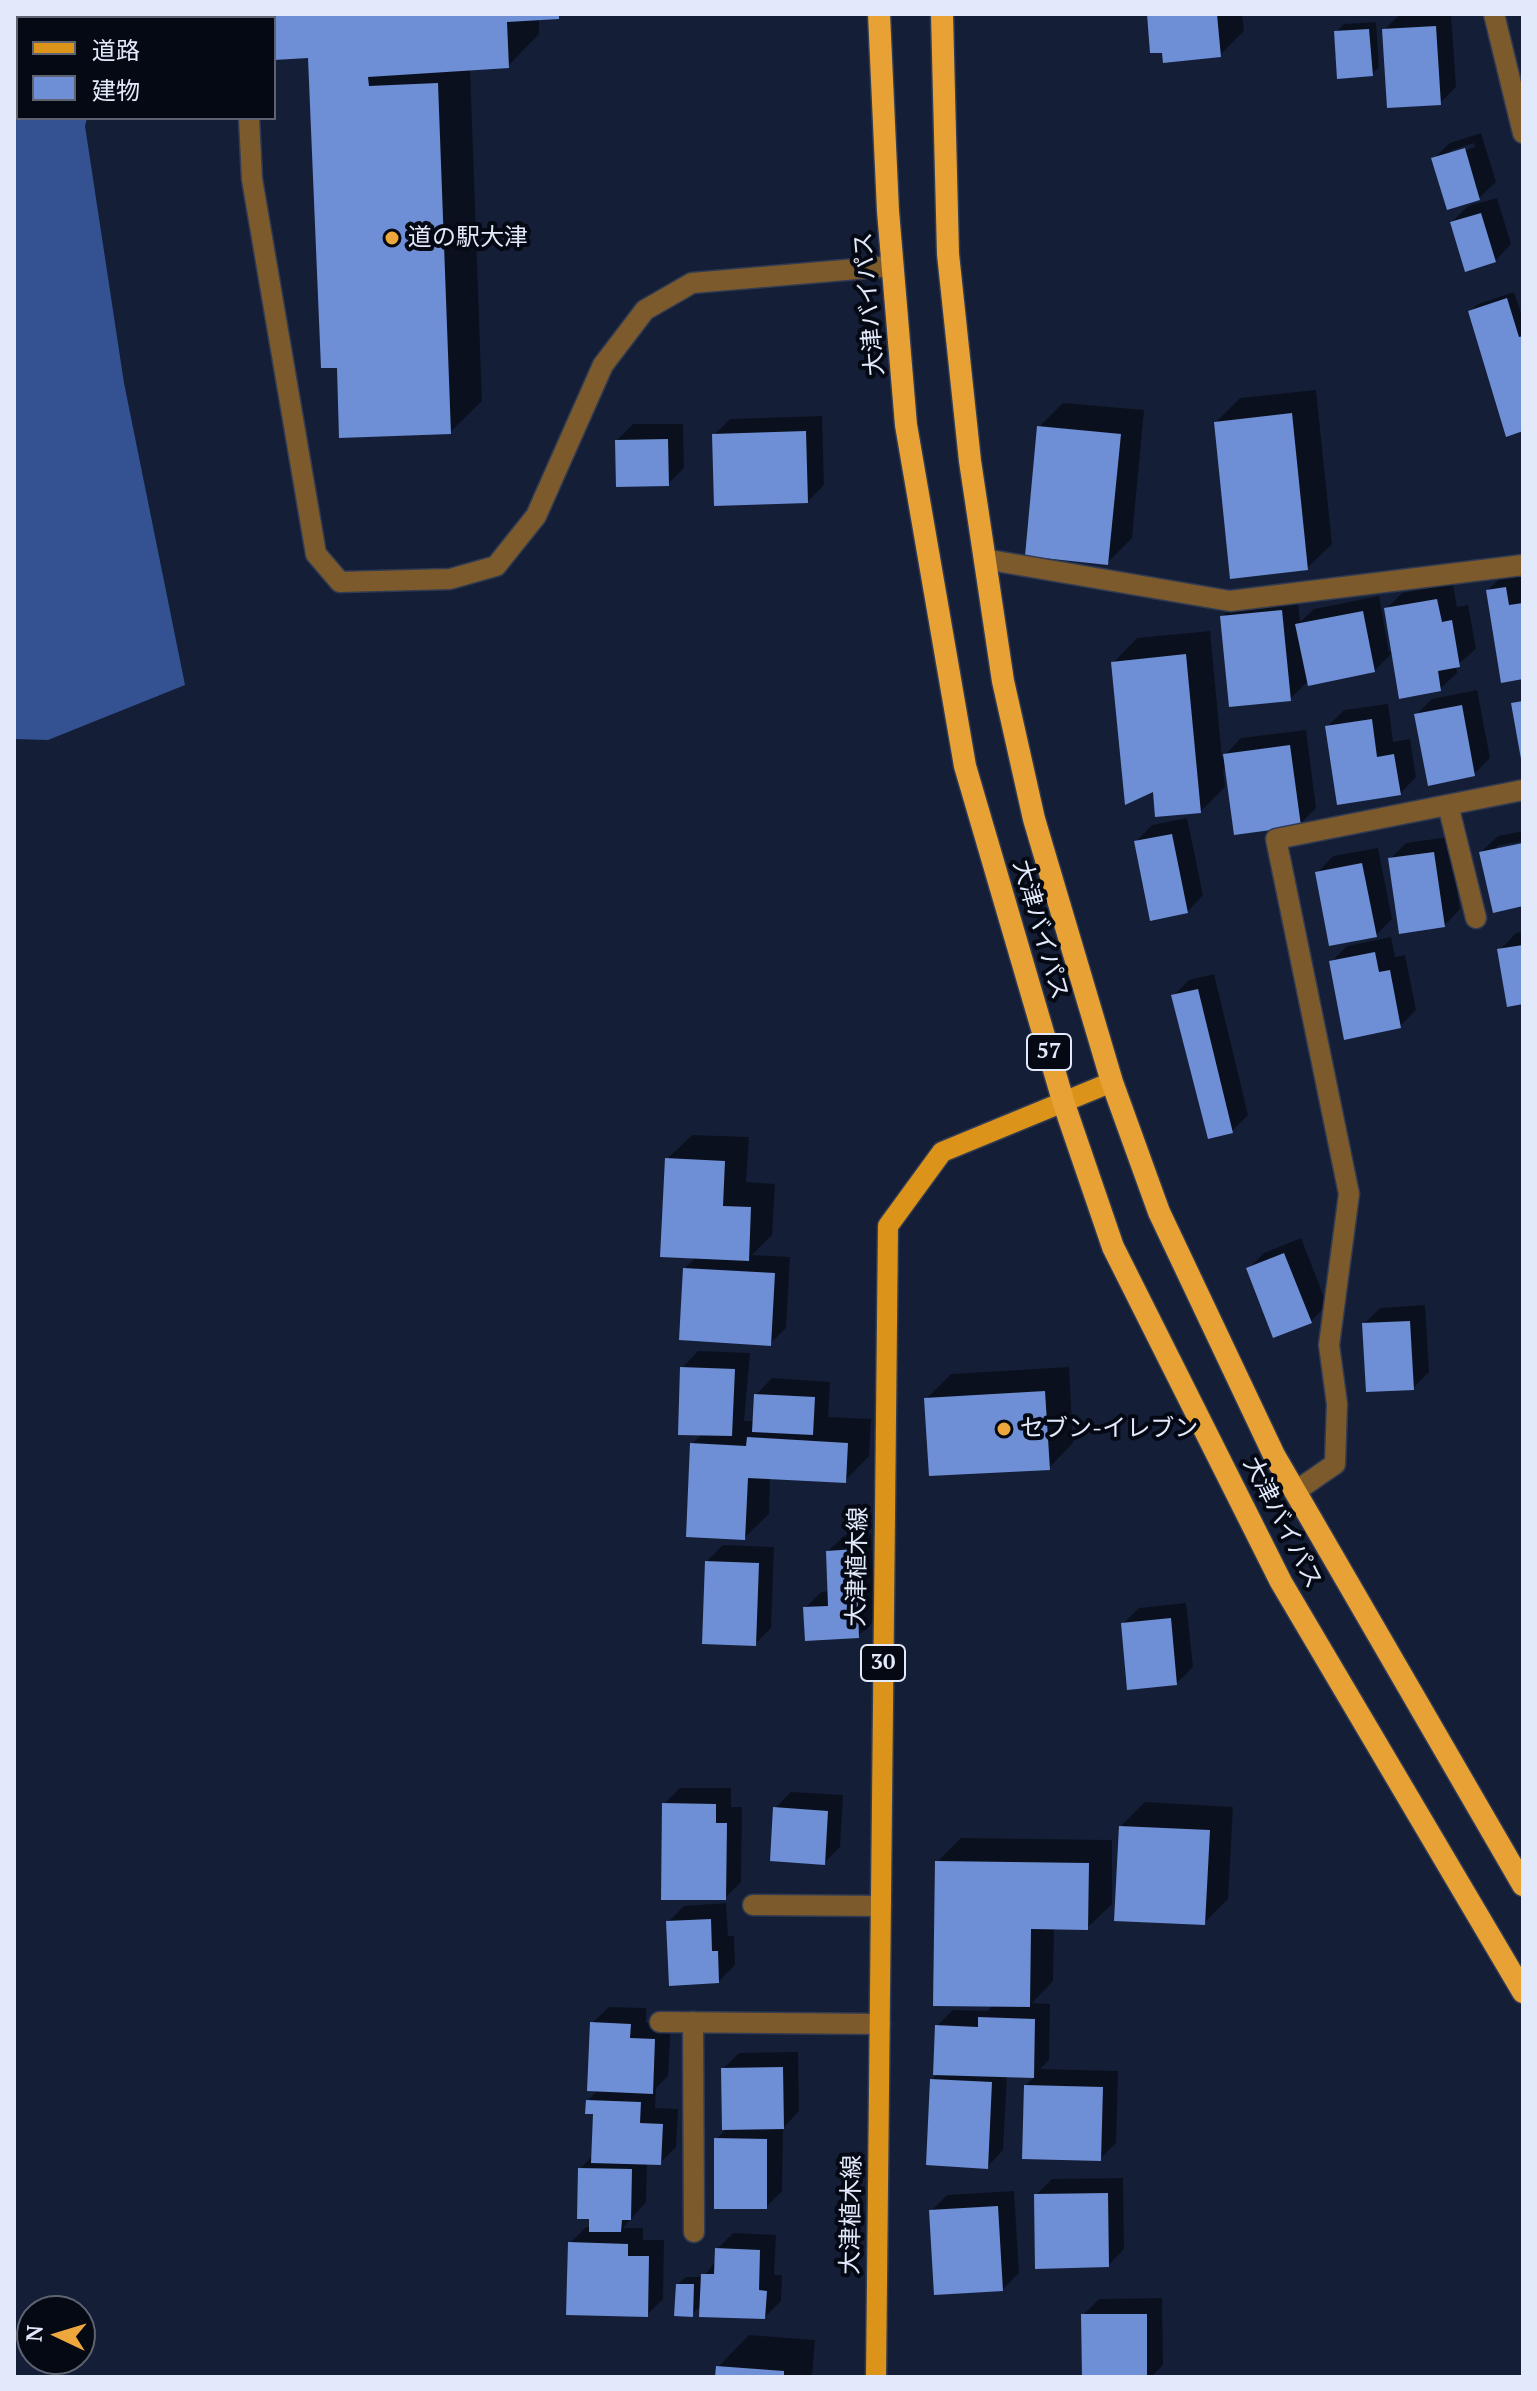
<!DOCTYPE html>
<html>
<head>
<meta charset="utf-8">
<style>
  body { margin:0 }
  #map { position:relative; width:1537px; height:2391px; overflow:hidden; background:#141f37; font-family:"PT Serif","Noto Sans JP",serif }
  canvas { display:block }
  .frame { position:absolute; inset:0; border:16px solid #e1e9fa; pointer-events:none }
  .legend { position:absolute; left:16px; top:16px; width:260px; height:104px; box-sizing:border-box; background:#050914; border:2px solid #5d6370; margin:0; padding:10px 14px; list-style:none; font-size:24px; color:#e1e9fa }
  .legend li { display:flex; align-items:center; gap:16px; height:40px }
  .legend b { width:40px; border:2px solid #5d6370 }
  .north { position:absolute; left:16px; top:2295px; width:80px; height:80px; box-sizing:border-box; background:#050914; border:2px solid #5d6370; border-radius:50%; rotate:274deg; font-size:22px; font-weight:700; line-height:32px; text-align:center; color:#e1e9fa }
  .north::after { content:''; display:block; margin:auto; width:28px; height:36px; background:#eea73d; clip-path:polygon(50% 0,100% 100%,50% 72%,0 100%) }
</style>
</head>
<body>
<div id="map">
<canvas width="1537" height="2391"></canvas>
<div class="frame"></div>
<ul class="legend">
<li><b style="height:10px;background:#db931a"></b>道路</li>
<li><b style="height:22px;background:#6e8ed5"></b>建物</li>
</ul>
<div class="north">N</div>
</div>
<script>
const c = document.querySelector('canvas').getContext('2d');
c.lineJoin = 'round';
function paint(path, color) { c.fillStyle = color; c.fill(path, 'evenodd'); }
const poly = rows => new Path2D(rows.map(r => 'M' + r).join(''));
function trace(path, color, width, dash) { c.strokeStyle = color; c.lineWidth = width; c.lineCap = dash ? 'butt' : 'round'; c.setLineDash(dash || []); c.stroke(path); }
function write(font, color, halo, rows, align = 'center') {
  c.font = font + ' "PT Serif","Noto Sans JP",serif'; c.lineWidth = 8; c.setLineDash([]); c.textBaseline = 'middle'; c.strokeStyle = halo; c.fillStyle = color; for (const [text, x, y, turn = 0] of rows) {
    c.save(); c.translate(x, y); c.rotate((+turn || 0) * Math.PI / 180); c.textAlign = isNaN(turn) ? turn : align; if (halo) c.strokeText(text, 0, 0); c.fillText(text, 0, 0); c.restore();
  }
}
paint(poly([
  [14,14,119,14,117,18,18,18,18,118,87,118,85,126,124,383,185,685,48,740,14,739]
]), '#345192');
paint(poly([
  [270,14,562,14,539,18,539,34,508,66,470,68,482,401,450,432,339,366,310,55,274,58,274,18],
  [1149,14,1242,14,1244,31,1220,55,1164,50],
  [1400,14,1451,14,1456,87,1440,103,1384,30],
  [1376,22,1379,67,1372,74,1336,32,1344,24],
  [1481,133,1496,182,1479,198,1433,159,1450,143],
  [1474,143,1475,147,1450,155,1450,151],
  [1497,198,1511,244,1495,261,1452,222,1468,206],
  [1514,292,1523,319,1523,429,1470,311,1478,304],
  [1316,390,1332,544,1307,568,1216,422,1240,398],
  [1063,403,1144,410,1132,538,1108,562,1039,427],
  [822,416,824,485,808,501,714,435,730,419],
  [633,424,683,424,684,468,668,484,617,440],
  [1522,572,1523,579,1523,677,1488,590,1504,574],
  [1453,584,1457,607,1468,605,1476,649,1456,666,1457,673,1440,689,1386,609,1402,593],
  [1297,594,1300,622,1314,609,1379,596,1389,652,1393,652,1374,671,1308,681,1290,699,1222,617,1238,600],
  [1210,631,1222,758,1241,738,1306,730,1316,808,1300,824,1227,768,1223,769,1225,787,1201,811,1154,789,1113,663,1137,638],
  [1477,690,1490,758,1474,774,1416,715,1432,699],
  [1388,704,1393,742,1410,739,1416,777,1400,794,1327,727,1344,710],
  [1187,818,1203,895,1187,912,1136,842,1152,825],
  [1523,831,1523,841,1497,846,1497,850,1523,845,1523,904,1481,852,1498,836],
  [1449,837,1460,909,1444,926,1390,859,1406,843],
  [1378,848,1392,919,1376,935,1317,873,1333,856],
  [1523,932,1523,1002,1500,950,1516,933],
  [1391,937,1395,957,1405,955,1416,1010,1400,1026,1331,962,1347,946],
  [1214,974,1248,1115,1232,1131,1173,996,1189,980],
  [692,1135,749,1137,746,1182,775,1184,772,1235,752,1255,790,1257,786,1328,770,1344,685,1268,696,1257,667,1159],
  [1301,1238,1327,1305,1311,1321,1248,1269,1264,1253],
  [1425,1305,1429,1372,1413,1388,1364,1324,1380,1308],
  [698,1351,750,1353,744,1421,755,1421,756,1395,772,1378,830,1382,828,1417,871,1419,869,1456,845,1481,770,1477,769,1514,744,1538,692,1444,703,1433,682,1368],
  [1069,1367,1073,1443,1049,1468,926,1399,951,1374],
  [871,1534,875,1620,858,1636,805,1608,821,1592,830,1591,828,1551,845,1535],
  [723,1545,774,1547,771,1628,755,1644,707,1561],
  [1186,1603,1193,1667,1177,1683,1123,1624,1139,1608],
  [680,1788,731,1788,731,1807,742,1807,741,1882,725,1898,664,1804],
  [791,1792,843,1795,840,1847,824,1863,775,1808],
  [1145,1802,1233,1807,1228,1899,1204,1923,1121,1826],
  [961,1838,1112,1840,1112,1904,1087,1928,1054,1928,1053,1981,1032,2003,1050,2004,1049,2060,1040,2069,1118,2071,1116,2143,1100,2159,1026,2085,1035,2076,1007,2075,1003,2150,987,2167,932,2080,938,2073,937,2026,953,2010,987,2011,993,2005,937,1862],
  [726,1903,728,1936,734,1936,735,1965,718,1982,668,1922,684,1906],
  [609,2007,646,2008,646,2023,671,2024,668,2076,656,2088,655,2108,678,2109,676,2147,660,2163,647,2163,646,2202,623,2228,643,2228,643,2240,664,2240,663,2299,647,2315,570,2243,586,2227,591,2227,580,2169,593,2155,595,2112,587,2101,599,2089,592,2023],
  [798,2052,799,2111,783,2128,782,2191,766,2207,717,2139,727,2128,723,2069,739,2053],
  [1123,2178,1124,2249,1108,2266,1036,2195,1052,2179],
  [1014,2191,1019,2273,1003,2289,931,2211,947,2195],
  [733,2233,776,2235,774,2275,782,2275,781,2301,765,2317,702,2305,692,2314,678,2284,686,2277,703,2277,716,2261,717,2249],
  [1162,2298,1163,2365,1151,2377,1084,2377,1083,2315,1099,2299],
  [749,2335,815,2340,812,2377,717,2377,718,2367]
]), '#0007');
paint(poly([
  [268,14,559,14,559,19,507,22,509,68,368,77,369,86,438,83,451,434,339,438,337,368,321,368,308,58,274,60,274,18,268,18],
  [1147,14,1217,14,1221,57,1163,63,1162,53,1150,53],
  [1436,26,1441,105,1387,108,1382,29],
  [1369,29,1373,76,1337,79,1334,31],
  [1465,148,1480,200,1447,210,1431,158],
  [1481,213,1496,262,1465,272,1450,222],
  [1507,298,1519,337,1523,336,1523,431,1506,437,1468,311],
  [1292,413,1308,570,1230,579,1214,422],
  [1037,426,1121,434,1108,565,1025,556],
  [806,431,808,503,714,506,712,434],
  [668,439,669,486,616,487,615,440],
  [1506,587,1509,605,1523,603,1523,679,1501,683,1486,590],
  [1437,599,1442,622,1452,620,1460,667,1438,671,1441,691,1399,699,1384,608],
  [1282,610,1291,701,1229,707,1220,616],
  [1363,611,1375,672,1308,686,1295,624],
  [1186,654,1201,813,1155,817,1153,792,1125,805,1111,662],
  [1523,701,1523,759,1521,759,1511,703],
  [1462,705,1475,776,1428,786,1414,714],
  [1372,719,1377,757,1394,754,1401,795,1337,805,1325,726],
  [1290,745,1301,826,1234,835,1223,754],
  [1172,834,1188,913,1150,921,1134,841],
  [1523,843,1523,906,1493,913,1479,852],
  [1434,852,1445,927,1399,934,1388,858],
  [1362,863,1377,937,1329,946,1315,872],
  [1523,945,1523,1004,1507,1007,1497,949],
  [1375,952,1379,972,1390,970,1401,1028,1344,1040,1329,961],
  [1198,989,1233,1133,1208,1139,1171,995],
  [665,1158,725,1161,723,1206,751,1207,749,1261,660,1257],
  [1284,1253,1312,1323,1273,1338,1246,1268],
  [683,1268,775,1273,771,1346,679,1340],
  [1410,1321,1414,1390,1366,1392,1362,1323],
  [680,1367,735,1369,732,1436,678,1435],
  [1045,1391,1050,1470,929,1476,924,1398],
  [754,1394,815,1397,813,1435,752,1432],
  [747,1437,848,1443,846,1483,748,1478,745,1540,686,1537,690,1443,746,1446],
  [856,1549,859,1638,805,1641,803,1607,828,1606,826,1551],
  [705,1561,759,1563,756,1646,702,1644],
  [1171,1618,1177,1685,1127,1690,1121,1623],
  [662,1803,716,1804,716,1823,727,1823,726,1900,661,1900],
  [773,1807,828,1811,825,1865,770,1861],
  [1119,1826,1210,1830,1205,1925,1114,1921],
  [935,1861,1089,1863,1088,1930,1031,1929,1030,2007,933,2006],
  [711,1919,712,1951,718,1951,719,1983,669,1986,666,1921],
  [978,2017,1035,2019,1034,2078,933,2075,935,2025,978,2027],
  [590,2022,631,2024,630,2038,655,2039,653,2094,587,2091],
  [783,2067,784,2129,722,2130,721,2068],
  [930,2079,992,2082,988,2169,926,2165],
  [1024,2085,1103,2087,1101,2161,1022,2159],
  [586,2100,641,2102,640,2123,663,2124,661,2165,591,2163,593,2114,585,2114],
  [714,2138,767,2139,767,2209,714,2209],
  [578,2168,632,2169,631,2220,622,2220,621,2232,589,2232,589,2219,577,2219],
  [1108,2193,1109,2267,1035,2269,1034,2194],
  [998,2206,1003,2291,934,2295,929,2210],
  [568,2242,628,2244,628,2256,649,2256,648,2317,566,2315],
  [715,2248,760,2250,759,2290,767,2291,765,2319,699,2317,701,2274,714,2274],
  [676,2284,694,2284,693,2317,674,2316],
  [1081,2314,1147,2314,1147,2377,1082,2377],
  [716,2366,784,2371,784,2377,715,2377]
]), '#6e8ed5');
const minor = poly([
  [244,14,244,18],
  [1494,14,1523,133],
  [249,118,252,179,316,554,340,582,450,579,496,566,536,516,603,365,645,310,692,283,892,266],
  [984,559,1230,601,1523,565],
  [1448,805,1476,918],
  [1296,1491,1335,1464,1337,1404,1329,1345,1349,1194,1276,839,1523,790],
  [753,1905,881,1906],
  [660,2022,880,2024],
  [693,2022,694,2232]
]);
const primary = poly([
  [876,2377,888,1226,942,1152,1112,1082]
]);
const trunk = poly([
  [879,14,888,211,906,425,965,766,1064,1104,1113,1247,1281,1582,1523,1992],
  [942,14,948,254,970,461,1003,681,1034,819,1112,1082,1159,1212,1274,1455,1523,1885]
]);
trace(minor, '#313b52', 23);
trace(primary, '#313b52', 23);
trace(trunk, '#313b52', 25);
trace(minor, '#7d5a2b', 20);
trace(primary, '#db931a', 20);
trace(trunk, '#e8a134', 22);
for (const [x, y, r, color] of [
  [392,238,8,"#eea73d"],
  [1004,1429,8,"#eea73d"]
]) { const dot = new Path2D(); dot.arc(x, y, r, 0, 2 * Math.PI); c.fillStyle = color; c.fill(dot); trace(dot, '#050914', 3); }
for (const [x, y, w] of [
  [1049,1052,44],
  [883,1663,44]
]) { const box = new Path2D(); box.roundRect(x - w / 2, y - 18, w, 36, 6); c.fillStyle = '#050914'; c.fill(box); trace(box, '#e1e9fa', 2); }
write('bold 22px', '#e1e9fa', null, [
  ["57",1049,1052],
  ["30",883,1663]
]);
write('24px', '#e1e9fa', '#050914', [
  ["道の駅大津",408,238],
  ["セブン-イレブン",1020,1429]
], 'left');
write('24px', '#e1e9fa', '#050914', [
  ["大津バイパス",870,304,-95],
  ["大津バイパス",1040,930,74],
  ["大津バイパス",1282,1523,63],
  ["大津植木線",858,1567,-89],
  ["大津植木線",852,2215,-89]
]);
</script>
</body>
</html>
